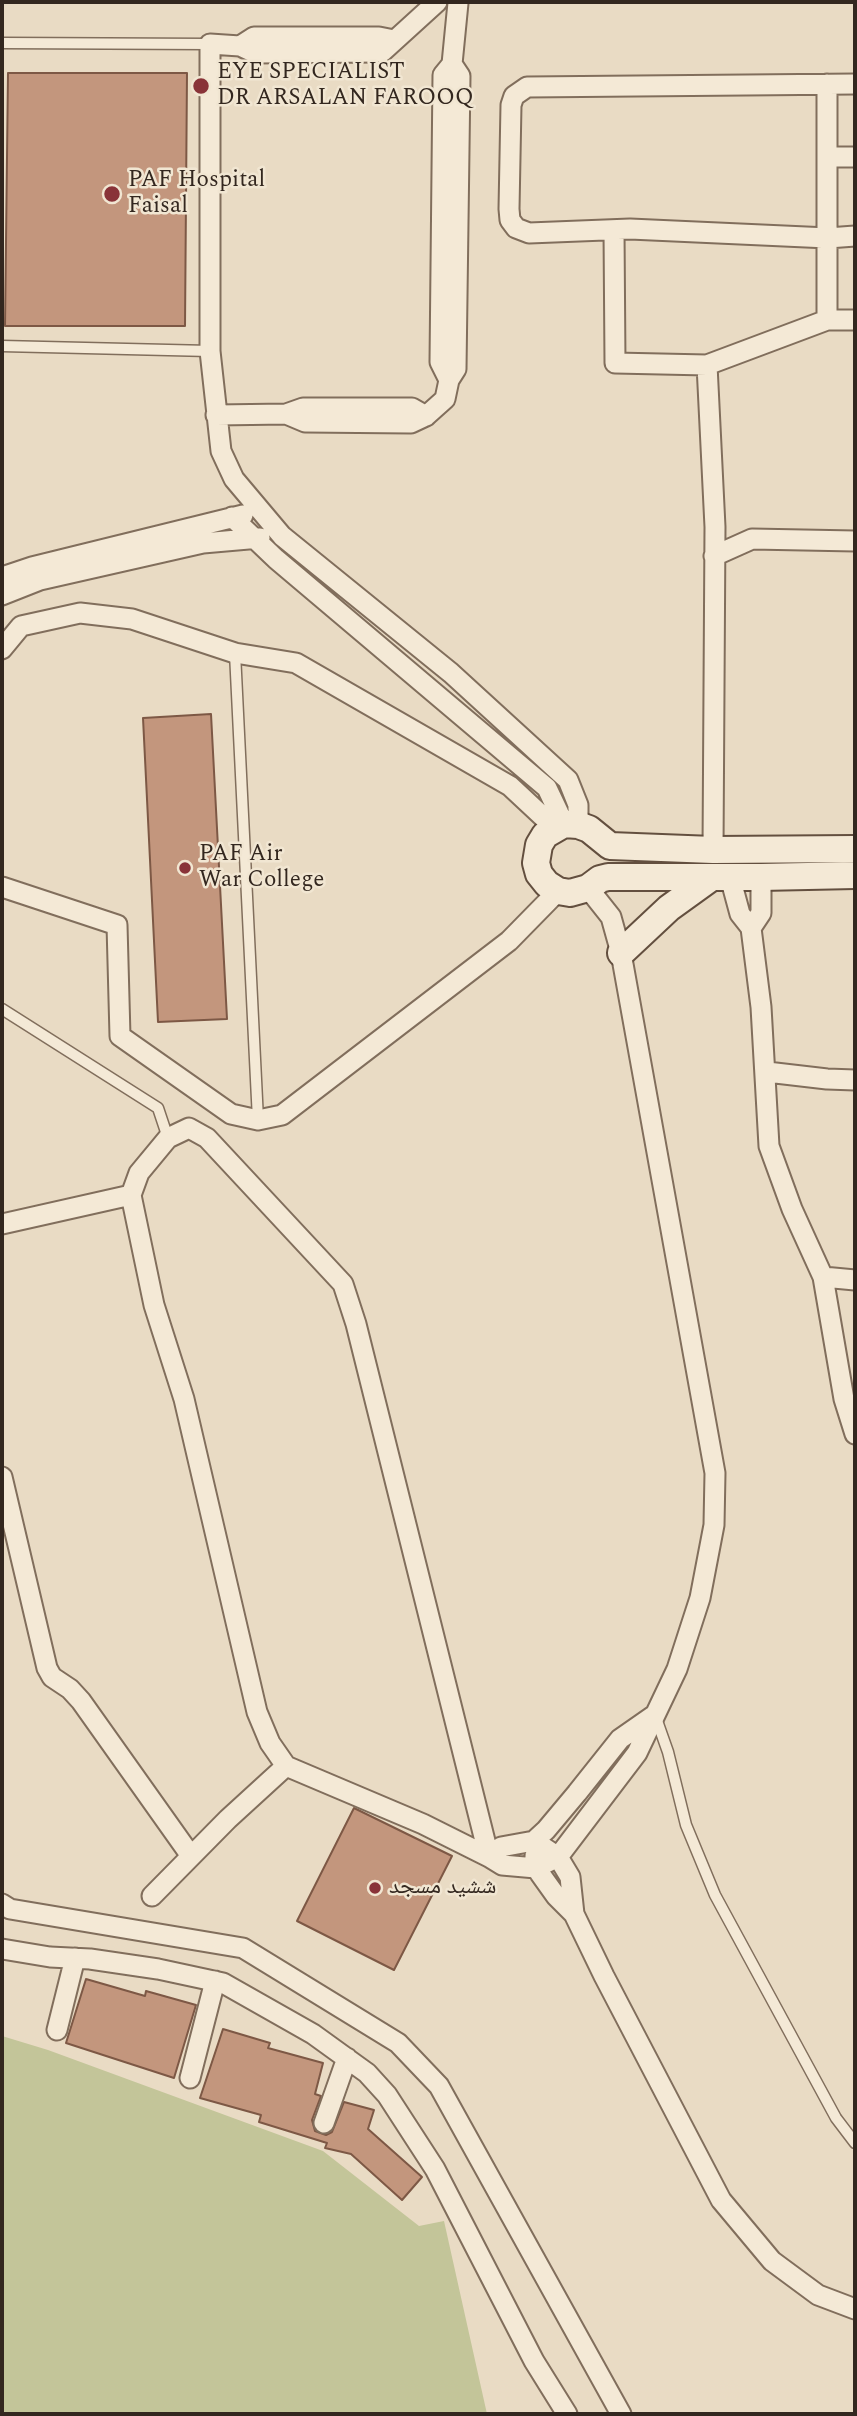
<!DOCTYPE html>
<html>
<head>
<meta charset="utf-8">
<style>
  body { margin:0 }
  #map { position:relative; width:857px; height:2416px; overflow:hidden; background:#e9dbc4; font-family:Spectral,serif }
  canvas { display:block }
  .frame { position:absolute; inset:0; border:4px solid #33271f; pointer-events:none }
</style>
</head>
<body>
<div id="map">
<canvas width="857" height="2416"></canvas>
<div class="frame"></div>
</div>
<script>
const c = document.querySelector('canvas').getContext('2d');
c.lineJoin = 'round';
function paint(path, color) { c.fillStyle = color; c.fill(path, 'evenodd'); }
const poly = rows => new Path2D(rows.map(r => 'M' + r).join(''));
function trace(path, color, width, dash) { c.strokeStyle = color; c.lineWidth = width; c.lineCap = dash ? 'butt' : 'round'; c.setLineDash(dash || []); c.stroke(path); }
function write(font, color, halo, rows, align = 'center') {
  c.font = font + ' Spectral,"Noto Naskh Arabic",serif'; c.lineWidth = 5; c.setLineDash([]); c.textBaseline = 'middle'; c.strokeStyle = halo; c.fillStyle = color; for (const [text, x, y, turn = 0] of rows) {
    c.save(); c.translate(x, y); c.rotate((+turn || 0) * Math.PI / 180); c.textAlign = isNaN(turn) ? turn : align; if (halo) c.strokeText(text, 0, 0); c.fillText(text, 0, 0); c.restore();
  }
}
paint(poly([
  [2,2036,48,2050,323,2151,419,2226,444,2221,487,2414,2,2414]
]), '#c3c599');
const building = poly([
  [8,73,187,73,185,326,5,326,8,73],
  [211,714,227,1019,158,1022,143,718,211,714],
  [354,1808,452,1856,394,1970,297,1921,354,1808],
  [86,1979,145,1996,146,1991,196,2005,174,2078,66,2043,86,1979],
  [223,2029,270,2043,268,2048,323,2063,315,2094,321,2096,312,2120,315,2131,326,2135,332,2132,344,2102,374,2110,368,2129,422,2177,402,2200,351,2154,325,2148,327,2143,259,2122,261,2115,200,2098,223,2029]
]);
paint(building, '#c3967d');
trace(building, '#7d5845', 2);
const lane = poly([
  [2,43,210,44],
  [2,346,210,351],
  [235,653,258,1120],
  [2,1009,158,1108,168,1138],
  [656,1718,668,1752,686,1825,715,1895,836,2118,855,2143]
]);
const street = poly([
  [437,2,382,52,255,53,240,46,210,44,210,351,221,451,234,479,282,536,451,673,568,780,578,805,578,825],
  [240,46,254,37,379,37,394,40],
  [855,84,527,87,514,96,511,105,509,209,510,220,516,228,529,233,630,229,828,238,855,236],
  [827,157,855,157],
  [614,230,615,363,707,365,827,320,855,320],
  [827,320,827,84],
  [707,365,715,527,713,850],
  [449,380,440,362,443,75,452,64,458,3],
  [286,414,305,422,411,423,426,416,445,399,449,380,456,369,460,76,452,64],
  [216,415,286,414,303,408,412,408,426,416],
  [232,517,276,559,547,788,564,824],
  [714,556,752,539,855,541],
  [2,577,32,567,243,515],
  [2,595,40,580,203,543,260,538],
  [2,649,21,626,80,613,132,619,235,653,296,663,510,786,555,828],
  [730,877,740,914,751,928,761,1007,769,1146,792,1209,823,1277,844,1399,855,1434],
  [2,887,117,925,120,1036,231,1114,258,1120,282,1115,509,941,558,891],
  [751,928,761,913,761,877],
  [767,1072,827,1079,855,1080],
  [2,1224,131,1195],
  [823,1277,855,1280],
  [2,1477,47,1668,52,1677,70,1689,81,1701,191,1856],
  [534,1841,558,1857,570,1877,574,1914,604,1976,721,2200,772,2261,818,2295,855,2309],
  [535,1856,536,1868,556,1896,574,1914],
  [489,1857,356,1324,343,1284,207,1138,189,1128,168,1138,139,1173,131,1195,154,1305,184,1399,257,1712,270,1743,286,1766,423,1824,489,1857,502,1865,536,1868,558,1857,637,1753,677,1669,700,1598,714,1525,715,1473,621,953,611,917,588,888],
  [489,1857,501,1847,534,1841,546,1830,577,1793,620,1739,653,1716],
  [152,1896,228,1819,286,1766],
  [2,1904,10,1909,243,1948,398,2043,439,2086,621,2414],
  [2,1949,50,1957,90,1959,158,1969,223,1983,313,2034,367,2073,387,2095,435,2169,534,2361,567,2414],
  [57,2030,75,1958],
  [190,2078,215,1981],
  [324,2123,347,2058]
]);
const secondary = poly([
  [855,849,713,850,610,846,589,829,578,825,564,824,545,835,539,845,536,863,539,874,547,884,558,891,570,893,588,888,600,879,608,877,761,877,855,875],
  [621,953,669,908,712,877]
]);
trace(lane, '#816e5c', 13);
trace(street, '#816e5c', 23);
trace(secondary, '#634f3f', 30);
trace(lane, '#f4e9d6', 10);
trace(street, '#f4e9d6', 19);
trace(secondary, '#f4e9d6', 26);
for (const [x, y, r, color] of [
  [201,86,9,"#893338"],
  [112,194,9,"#893338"],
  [185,868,7,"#893338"],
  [375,1888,7,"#893338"]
]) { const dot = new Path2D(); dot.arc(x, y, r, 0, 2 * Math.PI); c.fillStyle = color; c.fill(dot); trace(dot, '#f1e6d2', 2.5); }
write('23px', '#33271f', '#f1e6d2', [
  ["EYE SPECIALIST",217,73],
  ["DR ARSALAN FAROOQ",217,99],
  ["PAF Hospital",128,181],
  ["Faisal",128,207],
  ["PAF Air",199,855],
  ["War College",199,881],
  ["ششید مسجد",389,1888]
], 'left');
</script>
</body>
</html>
